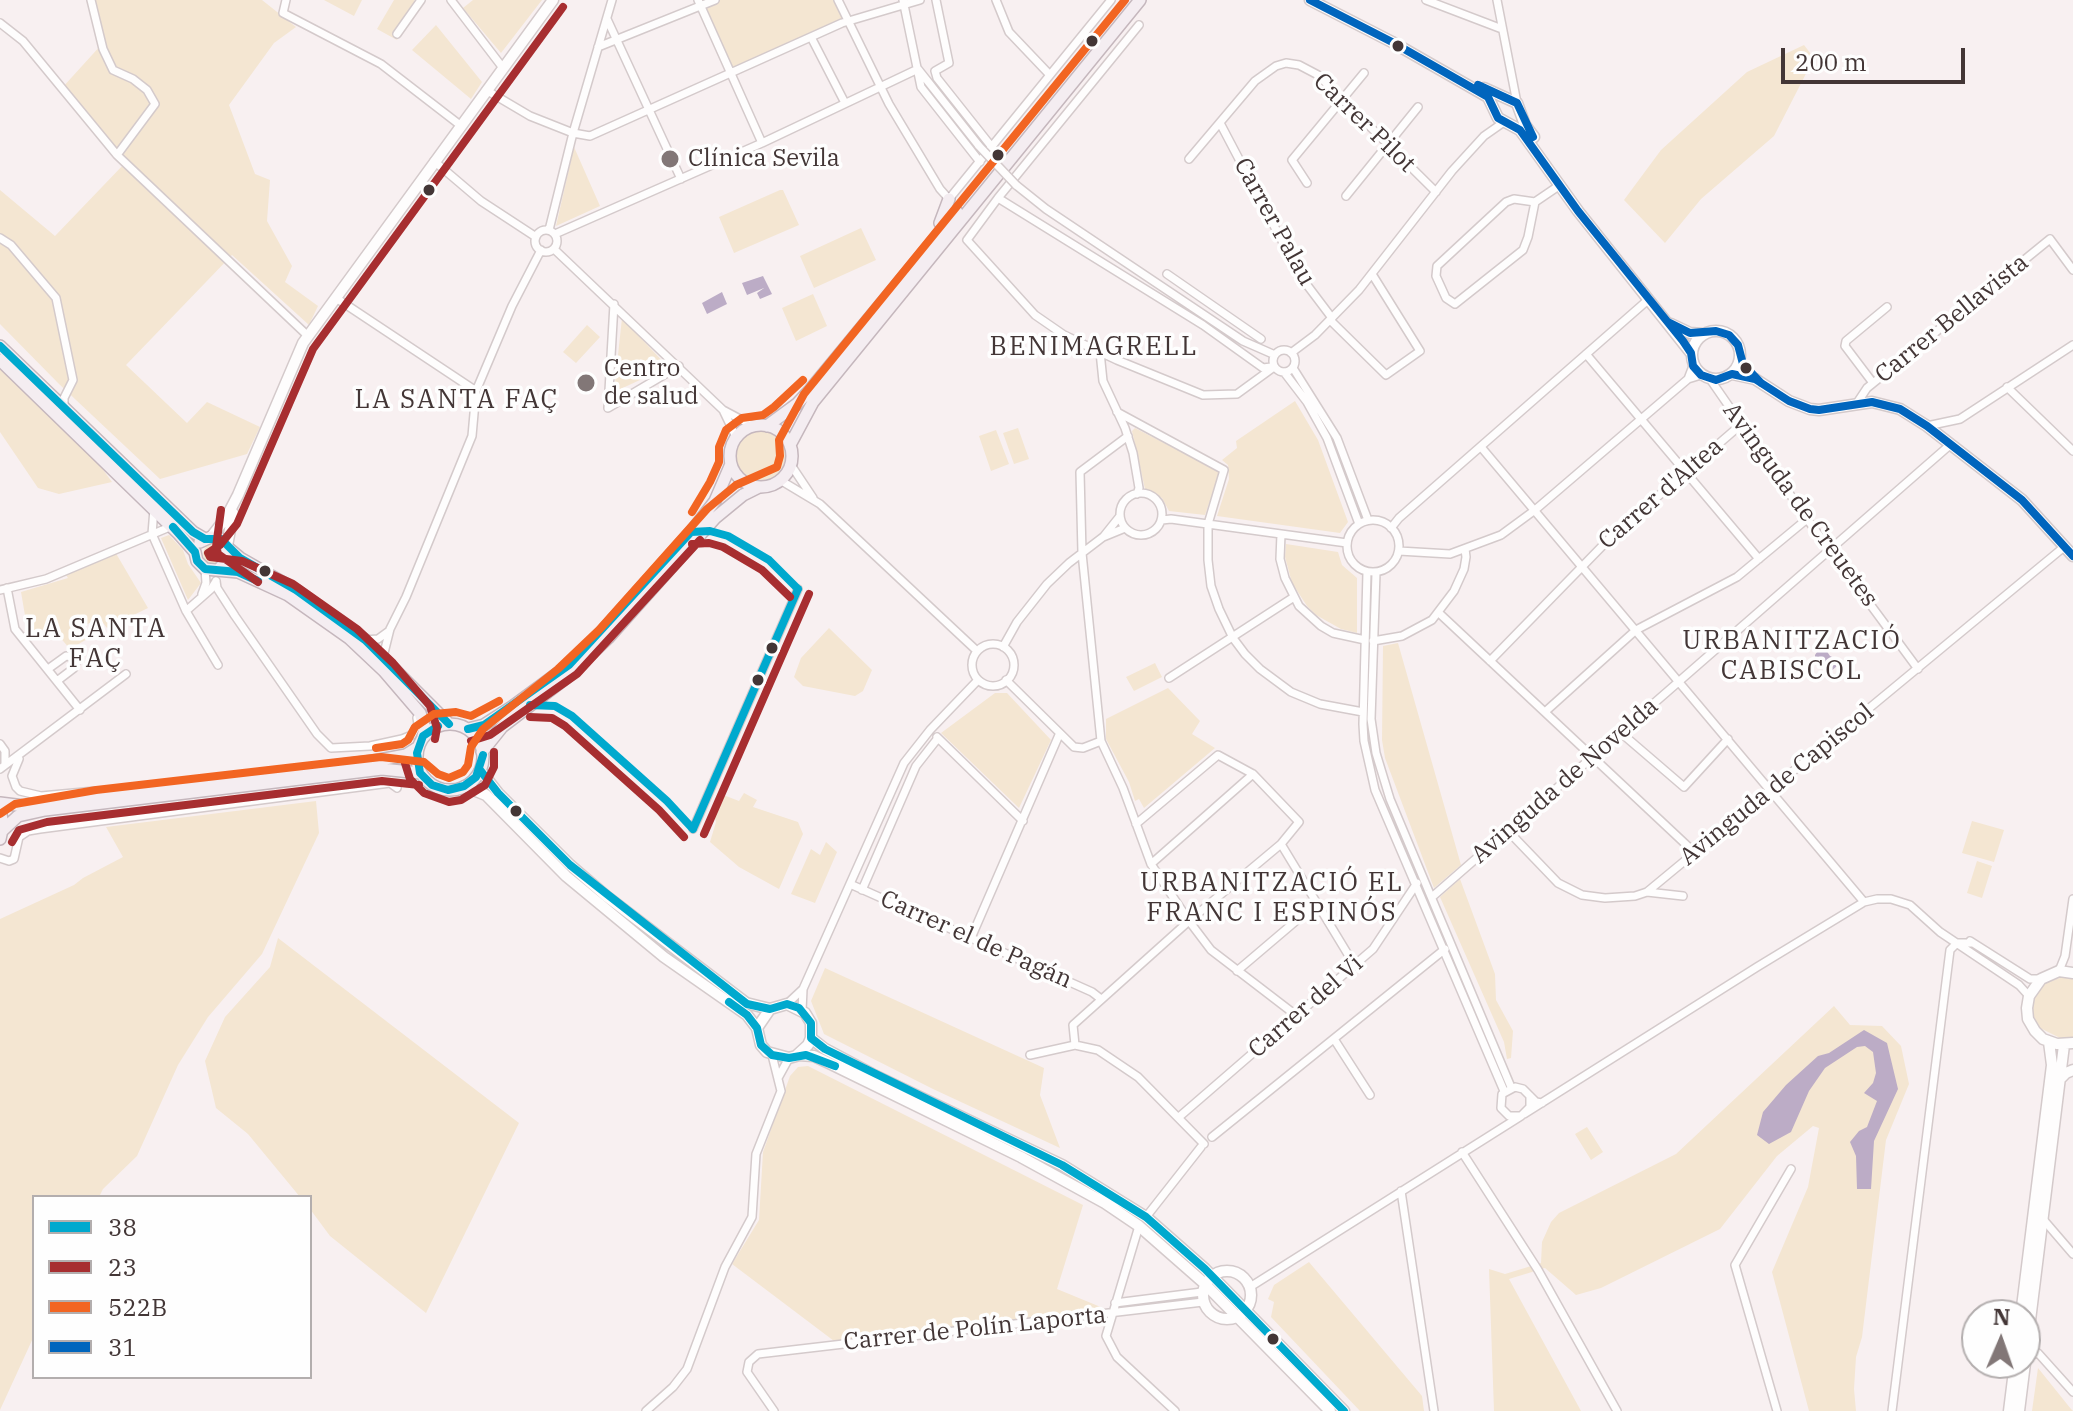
<!DOCTYPE html>
<html>
<head>
<meta charset="utf-8">
<style>
  body { margin:0 }
  #map { position:relative; width:2073px; height:1411px; overflow:hidden; background:#f8f0f1; font-family:"IBM Plex Serif",serif }
  canvas { display:block }
  .legend { position:absolute; left:32px; top:1195px; width:280px; height:184px; box-sizing:border-box; background:#fefefe; border:2px solid #b3aeae; margin:0; padding:10px 14px; list-style:none; font-size:24px; color:#433636 }
  .legend li { display:flex; align-items:center; gap:16px; height:40px }
  .legend b { width:40px; border:2px solid #b3aeae }
  .north { position:absolute; left:1961px; top:1299px; width:80px; height:80px; box-sizing:border-box; background:#fefefe; border:2px solid #b3aeae; border-radius:50%; rotate:2deg; font-size:22px; font-weight:700; line-height:32px; text-align:center; color:#433636 }
  .north::after { content:''; display:block; margin:auto; width:28px; height:36px; background:#827777; clip-path:polygon(50% 0,100% 100%,50% 72%,0 100%) }
  .scale { position:absolute; left:1781px; top:48px; width:184px; height:36px; box-sizing:border-box; border:4px solid #433636; border-top:0; padding-left:10px; font-size:24px; line-height:28px; white-space:nowrap; color:#433636; -webkit-text-stroke:6px #fefefe; paint-order:stroke }
</style>
</head>
<body>
<div id="map">
<canvas width="2073" height="1411"></canvas>
<ul class="legend">
<li><b style="height:10px;background:#00a9ce"></b>38</li>
<li><b style="height:10px;background:#a72e30"></b>23</li>
<li><b style="height:10px;background:#f26522"></b>522B</li>
<li><b style="height:10px;background:#0065bd"></b>31</li>
</ul>
<div class="north">N</div>
<div class="scale">200 m</div>
</div>
<script>
const c = document.querySelector('canvas').getContext('2d');
c.lineJoin = 'round';
function paint(path, color) { c.fillStyle = color; c.fill(path, 'evenodd'); }
const poly = rows => new Path2D(rows.map(r => 'M' + r).join(''));
function trace(path, color, width, dash) { c.strokeStyle = color; c.lineWidth = width; c.lineCap = dash ? 'butt' : 'round'; c.setLineDash(dash || []); c.stroke(path); }
function write(font, color, halo, rows, align = 'center') {
  c.font = font + ' "IBM Plex Serif",serif'; c.lineWidth = 7; c.setLineDash([]); c.textBaseline = 'middle'; c.strokeStyle = halo; c.fillStyle = color; for (const [text, x, y, turn = 0] of rows) {
    c.save(); c.translate(x, y); c.rotate((+turn || 0) * Math.PI / 180); c.textAlign = isNaN(turn) ? turn : align; if (halo) c.strokeText(text, 0, 0); c.fillText(text, 0, 0); c.restore();
  }
}
paint(poly([
  [91,0,262,0,296,27,274,43,229,105,255,174,270,180,267,221,292,266,285,282,318,306,309,325,232,255,126,365,187,423,207,402,260,427,247,454,160,479,59,384,0,324,0,190,55,236,125,163,62,88,102,44],
  [324,0,362,0,354,16],
  [394,0,414,0,418,6,397,40,377,29],
  [473,0,542,0,501,53,463,8],
  [715,0,838,0,847,22,731,72,700,7],
  [436,25,482,82,471,99,412,50],
  [1804,45,1814,58,1774,136,1701,199,1665,243,1624,200,1661,150,1747,72],
  [574,147,600,206,556,226],
  [780,190,783,190,799,225,734,253,719,217],
  [861,228,876,260,814,288,800,256],
  [813,294,827,326,796,341,782,308],
  [622,318,668,367,614,392],
  [587,325,600,337,576,363,563,352],
  [0,367,91,453,112,482,59,494,38,488,0,432],
  [1295,401,1318,440,1348,522,1340,533,1217,516,1229,479,1228,465,1222,460,1237,448,1236,441],
  [1018,428,1029,459,1014,464,1003,433],
  [1135,428,1220,472,1205,515,1169,511,1162,498,1145,489,1132,431],
  '735 456a27 27 0 1 1 54 0a27 27 0 1 1-54 0Z',
  [996,430,1009,464,991,471,979,436],
  [169,535,183,550,188,564,201,583,188,600,161,538],
  '203 554a10 10 0 1 1 20 0a10 10 0 1 1-20 0Z',
  [1286,544,1338,552,1342,565,1357,578,1357,633,1341,629,1316,615,1307,606,1292,583,1285,557],
  [114,550,148,608,107,628,99,618,82,627,89,638,70,649,52,628,28,633,21,592,68,578,64,572],
  [829,628,872,670,863,691,855,696,803,686,794,677,801,658],
  [1398,643,1461,865,1434,888,1385,758,1382,740,1383,646],
  [1155,663,1162,677,1134,691,1126,677],
  [1168,688,1200,721,1192,734,1215,748,1144,808,1139,799,1135,801,1129,782,1106,739,1106,719],
  [995,693,1007,693,1051,740,1019,808,941,733],
  [718,793,739,801,744,793,757,800,753,807,798,822,803,834,779,889,739,867,710,842,716,822,712,807],
  [316,801,319,833,262,954,208,1017,178,1065,137,1156,103,1189,99,1197,34,1197,34,1336,0,1410,0,919,74,885,83,878,123,857,106,827],
  [1972,821,2004,830,1994,862,1962,853],
  [826,842,837,852,815,903,791,894,811,849,820,855],
  [1977,861,1992,866,1982,898,1967,893],
  [1460,879,1495,974,1496,1000,1513,1031,1511,1058,1507,1059,1504,1042,1440,897],
  [278,938,519,1123,426,1313,330,1236,310,1209,310,1197,300,1197,248,1134,216,1108,205,1061,225,1017,270,967],
  [825,968,1044,1068,1040,1095,1060,1148,933,1089,824,1034,811,1001],
  [2065,976,2073,977,2073,1037,2060,1038,2040,1028,2033,1015,2032,1007,2035,993,2043,984],
  [1834,1006,1850,1025,1882,1026,1901,1046,1909,1084,1886,1140,1862,1337,1856,1357,1854,1389,1856,1411,1809,1411,1772,1272,1808,1187,1819,1128,1813,1126,1777,1156,1720,1229,1601,1288,1576,1295,1545,1268,1509,1279,1581,1411,1494,1411,1489,1269,1505,1274,1541,1263,1542,1242,1551,1222,1559,1213,1676,1154],
  [808,1066,1083,1205,1057,1289,1108,1310,834,1341,732,1264,759,1220,763,1152,790,1076,798,1067],
  [1587,1127,1603,1152,1591,1160,1575,1134],
  [1309,1262,1422,1396,1424,1411,1360,1411,1271,1317,1274,1302,1268,1299,1274,1285],
  [2038,1368,2071,1409,2073,1411,2032,1411]
]), '#f4e6d2');
paint(poly([
  [763,276,772,294,760,299,757,293,764,288,747,295,742,283],
  [722,292,727,304,707,314,702,303],
  [1819,649,1826,650,1830,656,1838,660,1837,666,1829,673,1824,670,1826,663,1819,663,1815,659,1815,655],
  [1864,1030,1887,1043,1898,1089,1874,1141,1871,1189,1857,1189,1856,1156,1850,1142,1859,1131,1867,1127,1877,1101,1864,1093,1873,1083,1876,1073,1873,1052,1865,1046,1857,1047,1825,1068,1809,1091,1791,1132,1769,1144,1757,1135,1763,1112,1786,1085,1818,1056,1829,1053]
]), '#bcacc6');
const street = poly([
  [91,0,103,49,113,70,133,79,147,90,155,104,117,155],
  [286,0,283,13,381,64,460,125],
  [451,0,503,68],
  [698,0,762,143],
  [838,0,889,104,940,189,949,199,1111,0],
  [903,0,921,87,980,162],
  [936,0,949,63,935,71,937,78,991,146],
  [996,0,1009,32,1049,74],
  [1426,0,1502,29],
  [1497,0,1517,103],
  [607,19,681,179],
  [0,23,23,41,117,155,308,336],
  [1139,25,998,198,967,240,1035,315,1064,335,1117,360,1203,395,1237,394,1274,367],
  [397,34,421,0],
  [811,37,845,103],
  [598,47,715,0],
  [918,69,979,146],
  [486,90,530,116,573,133,590,136,842,23,920,0],
  [1220,123,1301,277,1332,318],
  [1189,159,1255,81,1276,66,1286,63,1299,65,1318,75,1436,192],
  [434,161,481,201,536,237],
  [1307,183,1292,160,1364,73],
  [1016,185,1046,209,1243,341,1275,355],
  [1346,196,1418,107],
  [998,198,1203,325,1263,368,1271,367],
  [1535,202,1514,199,1506,202,1437,266,1436,276,1446,298,1455,304,1523,250,1528,237,1535,202,1560,185],
  '535 241a11 11 0 1 1 22 0a11 11 0 1 1-22 0Z',
  [549,230,573,133,612,0],
  [555,234,762,143,918,69],
  [0,238,11,245,56,298,73,380,64,398,64,409],
  [554,249,723,410,753,426],
  [1167,274,1261,339],
  [336,298,476,391],
  [614,304,608,408,679,366],
  [1330,320,1386,375,1420,351,1372,274],
  '1273 361a11 11 0 1 1 22 0a11 11 0 1 1-22 0Z',
  [1100,352,1103,381,1125,428,1133,453,1139,488,1137,494],
  [1291,353,1315,335,1359,290,1452,171,1484,136,1504,122],
  [1586,354,1759,559],
  [1293,368,1337,438,1368,520],
  [1284,372,1307,402,1327,438,1359,524],
  [1688,379,1693,366],
  [1710,379,1807,519,1918,669],
  [1873,383,1845,346,1846,341,1887,307],
  [2007,387,2073,451],
  [1857,403,1867,388,2050,239,2073,270],
  [724,412,736,437],
  [1117,412,1224,470,1208,524,1208,560,1211,586,1219,609,1233,638,1245,654,1260,669,1291,692,1320,704,1363,712],
  [1927,426,1960,419,2073,345],
  [1128,436,1080,472,1082,553,1101,741,1123,788,1151,864,1189,921,1211,950,1297,1016],
  [1481,447,1864,902],
  [791,465,813,498],
  [780,480,820,504,977,651],
  '1120 514a21 21 0 1 1 42 0a21 21 0 1 1-42 0Z',
  [154,509,152,534,186,611,218,665],
  '1347 546a26 26 0 1 1 52 0a26 26 0 1 1-52 0Z',
  [1162,520,1171,519,1347,543],
  [1391,528,1399,518,1649,299],
  [1281,534,1280,559,1285,578,1299,606,1321,626,1333,633,1365,640],
  [1104,536,1120,516],
  [1399,551,1450,554,1501,535,1535,510,1688,379,1701,375],
  [1367,572,1363,724,1364,741,1375,790,1504,1091],
  [1376,573,1371,719,1376,753,1390,799,1511,1087],
  [216,581,217,588,235,616,317,734,331,748,370,746,402,739,412,735,418,724,417,718],
  [7,588,15,629,80,710],
  [0,590,46,579,172,526],
  [202,594,206,583,205,569],
  [186,611,211,589,216,581],
  [1439,613,1694,852],
  [365,640,378,639,389,631],
  [1373,641,1402,636,1432,620,1454,591,1464,569,1466,557,1465,549],
  '972 665a21 21 0 1 1 42 0a21 21 0 1 1-42 0Z',
  [1003,647,1017,622,1047,584,1069,563,1103,537,1125,528],
  [383,657,390,629,406,597,472,436,476,391,512,306,541,250],
  [1490,661,1612,536,1737,428,1743,426],
  [48,669,66,656,73,657,76,662,74,668,57,681],
  [1169,678,1294,597],
  [1006,680,1074,747,1083,748,1101,741],
  [1546,711,1636,630,1737,577,1807,519],
  [1620,732,1684,787,1728,739],
  [937,737,1023,821],
  [0,744,5,751,5,764],
  [19,759,12,776,16,787,20,791,41,796,95,791,106,793],
  [0,769,126,674],
  [693,829,798,589],
  [1509,832,1558,883,1582,895,1605,898,1635,896,1647,892,2064,547],
  [1281,844,1355,966],
  [0,858,9,861,14,859,19,837,28,831,40,829,390,783,397,788],
  [1151,864,1253,774],
  [850,884,1092,992,1101,999],
  [862,890,916,766,938,738],
  [1647,892,1683,896],
  [1432,897,1951,444],
  [971,938,1059,735],
  [1970,941,2030,979,2041,979],
  [1237,971,1317,903],
  [2059,971,2065,956,2073,899],
  [787,1004,803,989],
  [802,1011,803,989,904,763,930,730,978,680],
  [1334,1039,1370,1095],
  [1075,1045,1073,1025,1189,921,1281,844,1299,822,1253,774,1218,755,1136,824],
  [1030,1055,1075,1045,1098,1050,1138,1077,1204,1144],
  [778,1078,789,1058],
  [1530,1096,1530,1107,1521,1116,1509,1116,1501,1108,1502,1094,1515,1087,1523,1089,1536,1102,1542,1103],
  [1524,1114,1757,967,1864,902,1877,899,1891,899,1910,905,1940,932,2019,985,2029,996],
  [1179,1117,1373,949,1417,883],
  [1212,1137,1445,949],
  [1462,1152,1538,1270,1617,1411],
  [1401,1191,1434,1411],
  [1146,1217,1201,1147],
  [2042,1218,2073,1254],
  [1139,1226,1106,1336,1117,1357,1175,1411],
  [1250,1287,1521,1116],
  [1115,1303,1202,1292],
  [2026,1357,2038,1353,2073,1392],
  [646,1411,673,1387,687,1369,725,1267,752,1217,756,1154,781,1091,772,1055],
  [774,1411,747,1372,749,1362,758,1354,1203,1302],
  [1777,1411,1735,1265,1791,1169],
  [1892,1411,1950,950,1957,943,1972,943]
]);
const secondary = poly([
  [1310,0,1392,42,1488,97,1498,118,1520,130,1578,211,1691,353],
  [1484,88,1517,103,1525,125,1534,137],
  [1671,324,1690,333,1703,334],
  '1692 355a24 24 0 1 1 48 0a24 24 0 1 1-48 0Z',
  [1732,374,1755,379,1789,401,1810,409,1819,410,1872,402,1900,409,1927,426,2022,500,2073,556],
  [211,537,226,518,238,495,303,343,553,0],
  [227,546,233,513],
  [480,770,498,793,570,865,606,896,746,1003,770,1009],
  [464,786,486,795,566,876,664,957,747,1015,757,1028,761,1045,767,1052,789,1058,796,1056,808,1045,811,1038,811,1023,805,1013,787,1004,770,1009,757,1028],
  [2073,973,2059,971,2041,979,2029,996,2027,1008,2028,1019,2035,1031,2043,1039,2057,1044,2073,1043],
  [811,1038,825,1049,872,1074,1062,1165,1146,1217,1205,1269,1344,1411],
  [798,1055,814,1056,829,1063,1021,1157,1105,1203,1139,1226,1204,1283,1330,1411],
  [2059,1080,2066,1073,2073,1070],
  '1203 1295a24 24 0 1 1 48 0a24 24 0 1 1-48 0Z',
  [2021,1315,2052,1065,2049,1042],
  [2025,1361,2064,1045],
  [2009,1411,2015,1363],
  [2019,1411,2025,1363]
]);
const primary = poly([
  [940,223,949,199],
  [0,346,193,532,205,539],
  [0,360,179,534,195,552,197,561,205,569,238,572,288,595,349,638,384,671,420,713,425,729,423,736],
  '730 456a31 31 0 1 1 62 0a31 31 0 1 1-62 0Z',
  [767,426,797,404,810,390,957,212],
  [790,445,813,402,1140,0],
  [200,542,211,537,221,539,227,546,227,561,218,570],
  [228,548,240,558,296,590,365,640,449,724],
  '417 757a33 33 0 1 1 66 0a33 33 0 1 1-66 0Z',
  [468,729,484,725,512,707,569,665,590,645,691,532,715,501,731,464],
  [482,752,502,727,566,678,608,638,715,518,743,495,759,487],
  [0,803,24,806,374,761,406,755,417,748],
  [0,809,3,825,0,839],
  [2,831,18,816,45,810,382,769,420,773]
]);
trace(street, '#d4cacb', 10);
trace(secondary, '#d4cacb', 13);
trace(primary, '#c5b7bd', 14);
trace(street, '#fefdfd', 7);
trace(secondary, '#fefdfd', 10);
trace(primary, '#f4edf1', 11);
const streetBridge = poly([
  [979,146,1016,185]
]);
trace(streetBridge, '#d4cacb', 10, []);
trace(streetBridge, '#fefdfd', 7);
trace(poly([
  [0,346,193,532,205,539,221,539,240,558,296,590,365,640,449,724],
  [173,527,195,552,197,561,205,569,238,572,258,581],
  [691,532,710,531,728,536,769,560,798,589],
  [530,705,555,706,572,716,667,801,693,829],
  [438,726,423,736,417,753,420,773,432,785,448,790,464,786,476,777,483,755],
  [468,729,484,725,569,665,691,532],
  [480,770,498,793,570,865,747,1004,770,1009,787,1004,799,1008,811,1023,811,1038,825,1049,1062,1165,1146,1217,1205,1269,1344,1411],
  [693,829,798,589],
  [729,1002,747,1015,757,1028,761,1045,772,1055,789,1058,806,1055,835,1066]
]), '#00a9ce', 8);
trace(poly([
  [221,510,216,547,218,554,258,582],
  [692,544,709,543,723,547,762,570,790,597],
  [530,717,552,718,565,726,659,810,684,837],
  [435,739,437,728,430,706,393,663,357,629,293,584,242,561,210,557,208,553,220,545,237,524,313,349,563,7],
  [471,741,490,735,577,674,700,540],
  [404,760,410,779,424,793,449,802,461,800,485,785,494,767,494,752],
  [704,834,809,594],
  [12,842,19,830,47,822,382,781,419,785]
]), '#a72e30', 8);
trace(poly([
  [692,512,710,482,719,462,719,447,726,430,742,418,763,415,774,407,803,380],
  [376,748,402,744,408,740,415,727,434,714,456,712,471,716,499,701],
  [0,814,15,804,96,790,381,757,424,762,438,774,449,778,463,772,468,765,471,747,483,729,558,669,599,630,707,509,736,485,777,467,780,456,779,440,804,394,1125,0]
]), '#f26522', 8);
trace(poly([
  [1310,0,1392,42,1488,97,1498,118,1520,130,1578,211,1683,341,1691,353,1693,366,1701,375,1716,380,1732,374,1755,379,1789,401,1810,409,1819,410,1872,402,1900,409,1927,426,2022,500,2073,556],
  [1478,85,1517,103,1533,137],
  [1668,322,1690,333,1716,331,1729,335,1738,345,1743,364,1761,383]
]), '#0065bd', 8);
for (const [x, y, r, color] of [
  [1092,41,7,"#433636"],
  [1398,46,7,"#433636"],
  [998,155,7,"#433636"],
  [670,159,10,"#827777"],
  [429,190,7,"#433636"],
  [1746,368,7,"#433636"],
  [586,383,10,"#827777"],
  [265,571,7,"#433636"],
  [772,648,7,"#433636"],
  [758,680,7,"#433636"],
  [516,811,7,"#433636"],
  [1273,1339,7,"#433636"]
]) { const dot = new Path2D(); dot.arc(x, y, r, 0, 2 * Math.PI); c.fillStyle = color; c.fill(dot); trace(dot, '#fefefe', 3); }
write('24px', '#433636', '#fefefe', [
  ["Carrer Pilot",1364,123,44],
  ["Carrer Palau",1274,222,61],
  ["Carrer Bellavista",1952,319,-39],
  ["Carrer d'Altea",1661,494,-41],
  ["Avinguda de Creuetes",1800,505,54],
  ["Avinguda de Novelda",1565,781,-41],
  ["Avinguda de Capiscol",1777,785,-39],
  ["Carrer el de Pagán",976,940,24],
  ["Carrer del Vi",1306,1007,-41],
  ["Carrer de Polín Laporta",975,1329,-6]
]);
write('24px', '#433636', '#fefefe', [
  ["Clínica Sevila",688,159],
  ["Centro",604,369],
  ["de salud",604,397]
], 'left');
c.letterSpacing = '2px';
write('26px', '#433636', '#fefefe', [
  ["BENIMAGRELL",1094,347],
  ["LA SANTA FAÇ",457,400],
  ["LA SANTA",96,629],
  ["FAÇ",96,659],
  ["URBANITZACIÓ",1792,641],
  ["CABISCOL",1792,671],
  ["URBANITZACIÓ EL",1272,883],
  ["FRANC I ESPINÓS",1272,913]
]);
c.letterSpacing = '0px';
</script>
</body>
</html>
